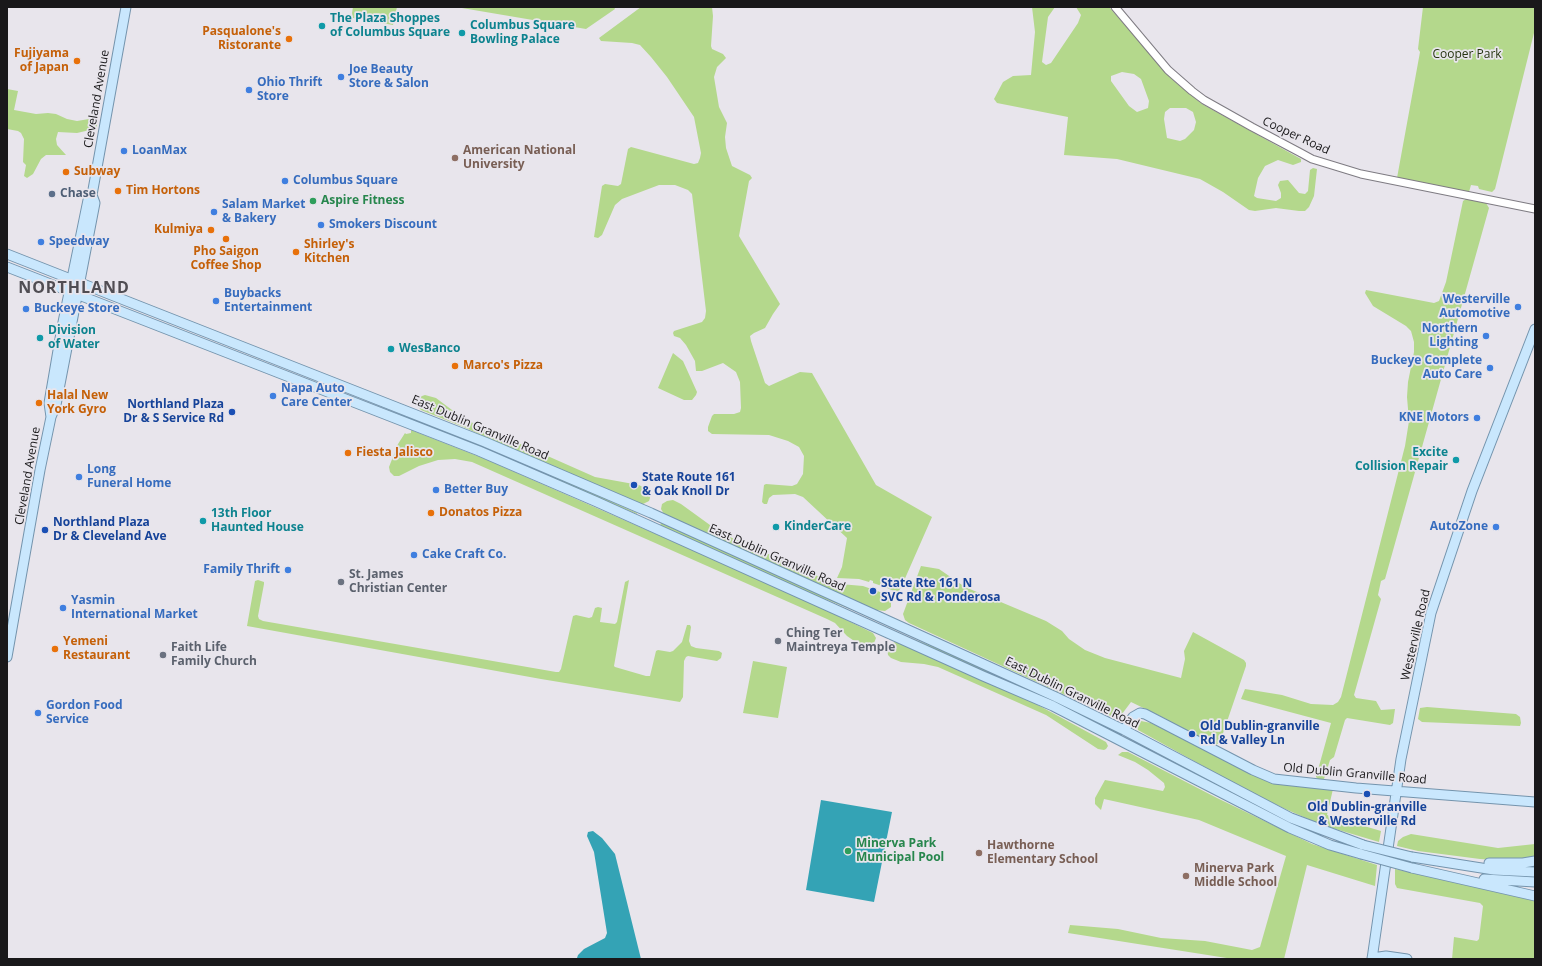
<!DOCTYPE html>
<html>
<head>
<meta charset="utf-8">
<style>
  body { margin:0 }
  #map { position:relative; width:1542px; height:966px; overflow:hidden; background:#e8e5ec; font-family:"Open Sans",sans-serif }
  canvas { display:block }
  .frame { position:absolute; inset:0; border:8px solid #19181a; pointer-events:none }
</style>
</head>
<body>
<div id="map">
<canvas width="1542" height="966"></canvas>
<div class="frame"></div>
</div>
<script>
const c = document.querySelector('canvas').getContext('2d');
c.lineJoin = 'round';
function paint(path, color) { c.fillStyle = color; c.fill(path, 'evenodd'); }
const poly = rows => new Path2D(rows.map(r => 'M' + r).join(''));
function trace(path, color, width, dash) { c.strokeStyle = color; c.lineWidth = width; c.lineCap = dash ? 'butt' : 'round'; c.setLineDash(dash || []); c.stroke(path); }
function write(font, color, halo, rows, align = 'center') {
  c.font = font + ' "Open Sans",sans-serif'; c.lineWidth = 3.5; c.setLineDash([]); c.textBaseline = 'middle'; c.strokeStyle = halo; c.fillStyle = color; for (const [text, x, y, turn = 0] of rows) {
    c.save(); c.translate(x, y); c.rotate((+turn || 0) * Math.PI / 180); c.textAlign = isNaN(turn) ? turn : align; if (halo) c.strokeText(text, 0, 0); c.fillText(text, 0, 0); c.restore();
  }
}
paint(poly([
  [353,7,397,7,393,25,353,18,352,13],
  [456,7,614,7,615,9,586,29],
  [641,7,712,7,713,16,711,46,712,49,723,54,726,58,717,67,714,77,719,107,727,123,725,137,726,148,732,166,750,175,752,178,749,181,739,236,780,304,773,314,765,328,754,333,750,336,751,341,765,383,769,386,800,372,812,373,876,485,932,517,903,583,901,583,902,585,898,593,885,587,873,583,873,581,870,580,869,582,859,579,837,578,842,567,847,538,803,497,795,494,773,495,769,498,767,504,764,504,762,502,764,485,766,484,792,486,797,484,803,474,804,456,799,447,788,441,769,435,712,434,708,431,708,427,712,416,714,414,734,414,740,412,741,408,740,382,736,372,723,363,702,371,696,371,695,361,686,345,680,338,674,336,673,333,674,331,702,322,705,318,706,311,692,194,688,190,675,185,659,185,622,199,615,205,602,235,598,238,594,237,602,186,605,184,618,186,621,184,628,149,631,147,694,164,698,163,700,158,701,153,694,117,667,77,651,57,640,45,632,43,601,41,599,38],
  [1032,7,1055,7,1048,17,1042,62,1046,65,1051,63,1078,23,1081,15,1076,7,1109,7,1174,81,1202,104,1301,159,1301,162,1293,165,1278,160,1265,166,1258,178,1254,196,1257,198,1276,201,1281,198,1281,193,1278,185,1280,181,1288,180,1299,193,1305,194,1308,191,1310,170,1313,168,1317,169,1314,196,1309,207,1305,211,1299,211,1276,208,1255,211,1249,210,1223,192,1200,179,1117,159,1064,155,1068,117,997,103,994,99,1003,82,1013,76,1031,75,1035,32],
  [1122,72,1134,74,1141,79,1149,101,1148,108,1137,112,1129,106,1111,81,1111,76],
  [1170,108,1186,108,1193,112,1196,122,1194,130,1185,139,1180,141,1167,138,1164,119,1165,112],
  [1423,7,1535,7,1535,29,1495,189,1492,192,1479,189,1478,186,1471,185,1469,192,1397,178,1420,52,1418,49],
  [7,89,18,91,14,110,36,114,48,113,56,114,67,119,77,121,95,118,97,120,97,126,94,129,77,133,58,132,56,139,57,145,66,155,46,155,41,159,33,174,27,178,24,176,26,165,23,162,24,139,21,133,18,131,7,129],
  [1466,199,1486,203,1489,208,1385,579,1381,581,1378,595,1381,599,1354,695,1356,698,1376,701,1381,710,1395,709,1393,723,1390,725,1347,718,1345,720,1334,757,1330,760,1325,776,1324,779,1318,779,1316,777,1331,723,1241,699,1245,689,1282,695,1311,704,1333,705,1338,702,1341,697,1405,446,1409,421,1407,397,1408,382,1414,352,1414,342,1411,331,1406,326,1373,306,1365,293,1366,290,1434,303,1439,301,1446,282,1463,201],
  [673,353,683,361,697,392,696,395,692,400,684,400,658,388],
  [425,395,436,398,464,419,595,477,639,485,646,489,649,493,650,498,649,501,643,504,638,504,461,426,421,410,417,405,417,400,419,397],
  [427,426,496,450,637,513,637,514],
  [411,430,485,459,797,596,873,633,876,638,874,643,869,645,860,645,847,636,835,623,827,619,472,462,455,459,438,460,419,466,399,476,394,476,390,472,389,467,398,444,405,433,406,434,411,433],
  [673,500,681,504,721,533,829,581,840,584,863,586,880,592,887,596,891,601,891,607,885,611,876,610,753,556,710,535,664,514,661,509,662,504,667,501],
  [661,523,866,614,866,615,799,589,660,526],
  [921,566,939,569,965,587,1046,621,1062,631,1069,639,1085,650,1105,658,1181,678,1185,659,1184,651,1193,632,1244,660,1246,663,1246,666,1220,742,1216,745,1213,745,1160,716,1131,702,1119,718,1115,718,909,623,905,620,903,614],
  [258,580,264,582,264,584,258,616,259,619,263,621,556,672,559,672,561,669,573,616,576,615,589,618,592,617,595,608,598,607,602,608,600,622,615,624,617,622,625,582,629,580,614,666,615,667,646,676,650,676,656,651,658,650,670,652,673,651,682,642,687,625,690,625,691,627,689,641,691,646,696,648,719,651,722,653,721,658,717,661,688,656,686,657,684,661,683,697,680,702,541,679,247,626,255,581],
  [913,639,968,660,1100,722,1099,724],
  [895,642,900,643,1025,698,1106,742,1108,746,1106,749,1104,750,1098,749,1046,715,938,667,924,664,901,662,891,658,888,655,887,648,889,645],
  [753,661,787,667,778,718,743,713],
  [1427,707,1516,714,1520,717,1521,723,1520,726,1422,722,1418,719,1420,708],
  [1141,721,1151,723,1252,772,1333,789,1327,815,1381,831,1379,842,1322,825,1283,808,1239,786,1138,730,1136,724],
  [1142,746,1170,761,1210,780,1283,819,1141,748],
  [1122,752,1128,752,1217,798,1312,844,1377,865,1375,886,1307,865,1284,959,1233,959,1068,933,1070,925,1118,929,1161,938,1205,941,1252,950,1260,947,1286,856,1199,820,1104,799,1101,810,1095,804,1095,798,1105,780,1163,791,1165,787,1164,783,1148,770,1135,762,1118,755],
  [1411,834,1498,848,1535,844,1535,858,1509,861,1480,859,1418,851,1397,846,1398,841,1403,837],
  [1395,869,1535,900,1535,959,1452,959,1454,937,1477,941,1479,939,1483,906,1480,903,1397,888,1395,884]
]), '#b4d88c');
paint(poly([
  [821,800,892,812,874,902,806,890],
  [593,831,602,838,615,854,641,959,577,958,578,955,584,949,605,938,607,933,594,852,587,836,588,832]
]), '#34a3b5');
const minor = poly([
  [1115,7,1168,70,1192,91,1204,100,1252,127,1301,153,1312,159,1361,174,1535,209]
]);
const major = poly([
  [7,254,485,442,651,513,1056,697,1124,730,1291,818,1363,845],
  [7,267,479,451,597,502,983,676,1053,706,1290,828,1330,845,1361,854],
  [51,417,49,403,62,327,88,200,92,195],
  [7,657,40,470,51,417,56,405,95,203,92,195,96,173,126,7],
  [1124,730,1133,717,1140,713,1145,714,1253,770,1274,779,1356,788,1535,802],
  [1412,857,1494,870,1535,872],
  [1489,863,1523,863,1535,861],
  [1412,868,1535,896],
  [1484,879,1535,882],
  [1372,958,1386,956,1407,959],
  [1372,959,1401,759,1431,613,1472,491,1535,329]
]);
trace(minor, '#7e7b82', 9);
trace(major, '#7494ad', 11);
trace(minor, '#fff', 7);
trace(major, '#c9e7fd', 9);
const majorBridge = poly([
  [1363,845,1412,857],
  [1361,854,1412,868]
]);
trace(majorBridge, '#7494ad', 11, []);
trace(majorBridge, '#c9e7fd', 9);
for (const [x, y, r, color] of [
  [322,26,4,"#0f9aa8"],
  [462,33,4,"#0f9aa8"],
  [289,39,4,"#e8710a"],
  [77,61,4,"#e8710a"],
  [341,77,4,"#3f7fe0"],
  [249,90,4,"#3f7fe0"],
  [124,151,4,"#3f7fe0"],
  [455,158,4,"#8d6e63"],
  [66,172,4,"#e8710a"],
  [285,181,4,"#3f7fe0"],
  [118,191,4,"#e8710a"],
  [52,194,4,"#5c6f8a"],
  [313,201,4,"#2e9e5b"],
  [214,212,4,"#3f7fe0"],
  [321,225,4,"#3f7fe0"],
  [211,230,4,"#e8710a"],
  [226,239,4,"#e8710a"],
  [41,242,4,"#3f7fe0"],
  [296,252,4,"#e8710a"],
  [216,301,4,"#3f7fe0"],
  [1518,307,4,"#3f7fe0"],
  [26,309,4,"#3f7fe0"],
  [1486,336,4,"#3f7fe0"],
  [40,338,4,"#0f9aa8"],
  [391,349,4,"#0f9aa8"],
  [455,366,4,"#e8710a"],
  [1490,368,4,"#3f7fe0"],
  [273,396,4,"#3f7fe0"],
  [39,403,4,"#e8710a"],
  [232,412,4,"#1a4fb4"],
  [1477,418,4,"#3f7fe0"],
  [348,453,4,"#e8710a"],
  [1456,460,4,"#0f9aa8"],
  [79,477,4,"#3f7fe0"],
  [634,485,4,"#1a4fb4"],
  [436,490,4,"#3f7fe0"],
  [431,513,4,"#e8710a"],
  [203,521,4,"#0f9aa8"],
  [776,527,4,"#0f9aa8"],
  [1496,527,4,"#3f7fe0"],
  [45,530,4,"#1a4fb4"],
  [414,555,4,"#3f7fe0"],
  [288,570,4,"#3f7fe0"],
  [341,582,4,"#6b7280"],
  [873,591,4,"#1a4fb4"],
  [63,608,4,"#3f7fe0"],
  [778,641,4,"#6b7280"],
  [55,649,4,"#e8710a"],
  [163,655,4,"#6b7280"],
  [38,713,4,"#3f7fe0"],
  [1192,734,4,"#1a4fb4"],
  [1367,794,4,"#1a4fb4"],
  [848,851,4,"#2e9e5b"],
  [979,853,4,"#8d6e63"],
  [1186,876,4,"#8d6e63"]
]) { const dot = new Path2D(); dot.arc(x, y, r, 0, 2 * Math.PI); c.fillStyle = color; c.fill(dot); trace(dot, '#e8e5ec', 1.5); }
write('bold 12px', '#0d838f', '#e8e5ec', [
  ["The Plaza Shoppes",330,19],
  ["of Columbus Square",330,33],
  ["Columbus Square",470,26],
  ["Bowling Palace",470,40],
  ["Division",48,331],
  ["of Water",48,345],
  ["WesBanco",399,349],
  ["Excite",1448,453,"right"],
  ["Collision Repair",1448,467,"right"],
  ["13th Floor",211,514],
  ["Haunted House",211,528],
  ["KinderCare",784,527]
], 'left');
write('bold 12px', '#c56008', '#e8e5ec', [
  ["Pasqualone's",281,32,"right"],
  ["Ristorante",281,46,"right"],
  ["Fujiyama",69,54,"right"],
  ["of Japan",69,68,"right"],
  ["Subway",74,172],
  ["Tim Hortons",126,191],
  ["Kulmiya",203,230,"right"],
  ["Shirley's",304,245],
  ["Kitchen",304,259],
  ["Pho Saigon",226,252,"center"],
  ["Coffee Shop",226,266,"center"],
  ["Marco's Pizza",463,366],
  ["Halal New",47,396],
  ["York Gyro",47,410],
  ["Fiesta Jalisco",356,453],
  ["Donatos Pizza",439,513],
  ["Yemeni",63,642],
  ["Restaurant",63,656]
], 'left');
write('12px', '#273611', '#e8e5ec', [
  ["Cooper Park",1467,55]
]);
write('bold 12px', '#366cbe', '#e8e5ec', [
  ["Joe Beauty",349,70],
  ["Store & Salon",349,84],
  ["Ohio Thrift",257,83],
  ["Store",257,97],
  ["LoanMax",132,151],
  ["Columbus Square",293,181],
  ["Salam Market",222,205],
  ["& Bakery",222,219],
  ["Smokers Discount",329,225],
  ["Speedway",49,242],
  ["Buybacks",224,294],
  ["Entertainment",224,308],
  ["Westerville",1510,300,"right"],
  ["Automotive",1510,314,"right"],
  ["Buckeye Store",34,309],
  ["Northern",1478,329,"right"],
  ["Lighting",1478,343,"right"],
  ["Buckeye Complete",1482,361,"right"],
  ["Auto Care",1482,375,"right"],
  ["Napa Auto",281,389],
  ["Care Center",281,403],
  ["KNE Motors",1469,418,"right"],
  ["Long",87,470],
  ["Funeral Home",87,484],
  ["Better Buy",444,490],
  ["AutoZone",1488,527,"right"],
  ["Cake Craft Co.",422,555],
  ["Family Thrift",280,570,"right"],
  ["Yasmin",71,601],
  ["International Market",71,615],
  ["Gordon Food",46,706],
  ["Service",46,720]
], 'left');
write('12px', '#19181a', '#e8e5ec', [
  ["Cleveland Avenue",97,99,-80],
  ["Cooper Road",1296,136,25],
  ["East Dublin Granville Road",480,428,23],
  ["Cleveland Avenue",28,476,-80],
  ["East Dublin Granville Road",777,558,24],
  ["Westerville Road",1416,635,-77],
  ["East Dublin Granville Road",1072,693,26],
  ["Old Dublin Granville Road",1355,774,5]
]);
write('bold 12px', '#785e54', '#e8e5ec', [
  ["American National",463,151],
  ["University",463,165],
  ["Hawthorne",987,846],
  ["Elementary School",987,860],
  ["Minerva Park",1194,869],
  ["Middle School",1194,883]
], 'left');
write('bold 12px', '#4e5e75', '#e8e5ec', [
  ["Chase",60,194]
], 'left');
write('bold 12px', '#27864d', '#e8e5ec', [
  ["Aspire Fitness",321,201],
  ["Minerva Park",856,844],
  ["Municipal Pool",856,858]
], 'left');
write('bold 12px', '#164399', '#e8e5ec', [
  ["Northland Plaza",224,405,"right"],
  ["Dr & S Service Rd",224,419,"right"],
  ["State Route 161",642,478],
  ["& Oak Knoll Dr",642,492],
  ["Northland Plaza",53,523],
  ["Dr & Cleveland Ave",53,537],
  ["State Rte 161 N",881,584],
  ["SVC Rd & Ponderosa",881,598],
  ["Old Dublin-granville",1200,727],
  ["Rd & Valley Ln",1200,741],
  ["Old Dublin-granville",1367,808,"center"],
  ["& Westerville Rd",1367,822,"center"]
], 'left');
write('bold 12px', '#5b616d', '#e8e5ec', [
  ["St. James",349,575],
  ["Christian Center",349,589],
  ["Ching Ter",786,634],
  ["Maintreya Temple",786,648],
  ["Faith Life",171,648],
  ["Family Church",171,662]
], 'left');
c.letterSpacing = '1px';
write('bold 16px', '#504d53', '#e8e5ec', [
  ["NORTHLAND",74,288]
]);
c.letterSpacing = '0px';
</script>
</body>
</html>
